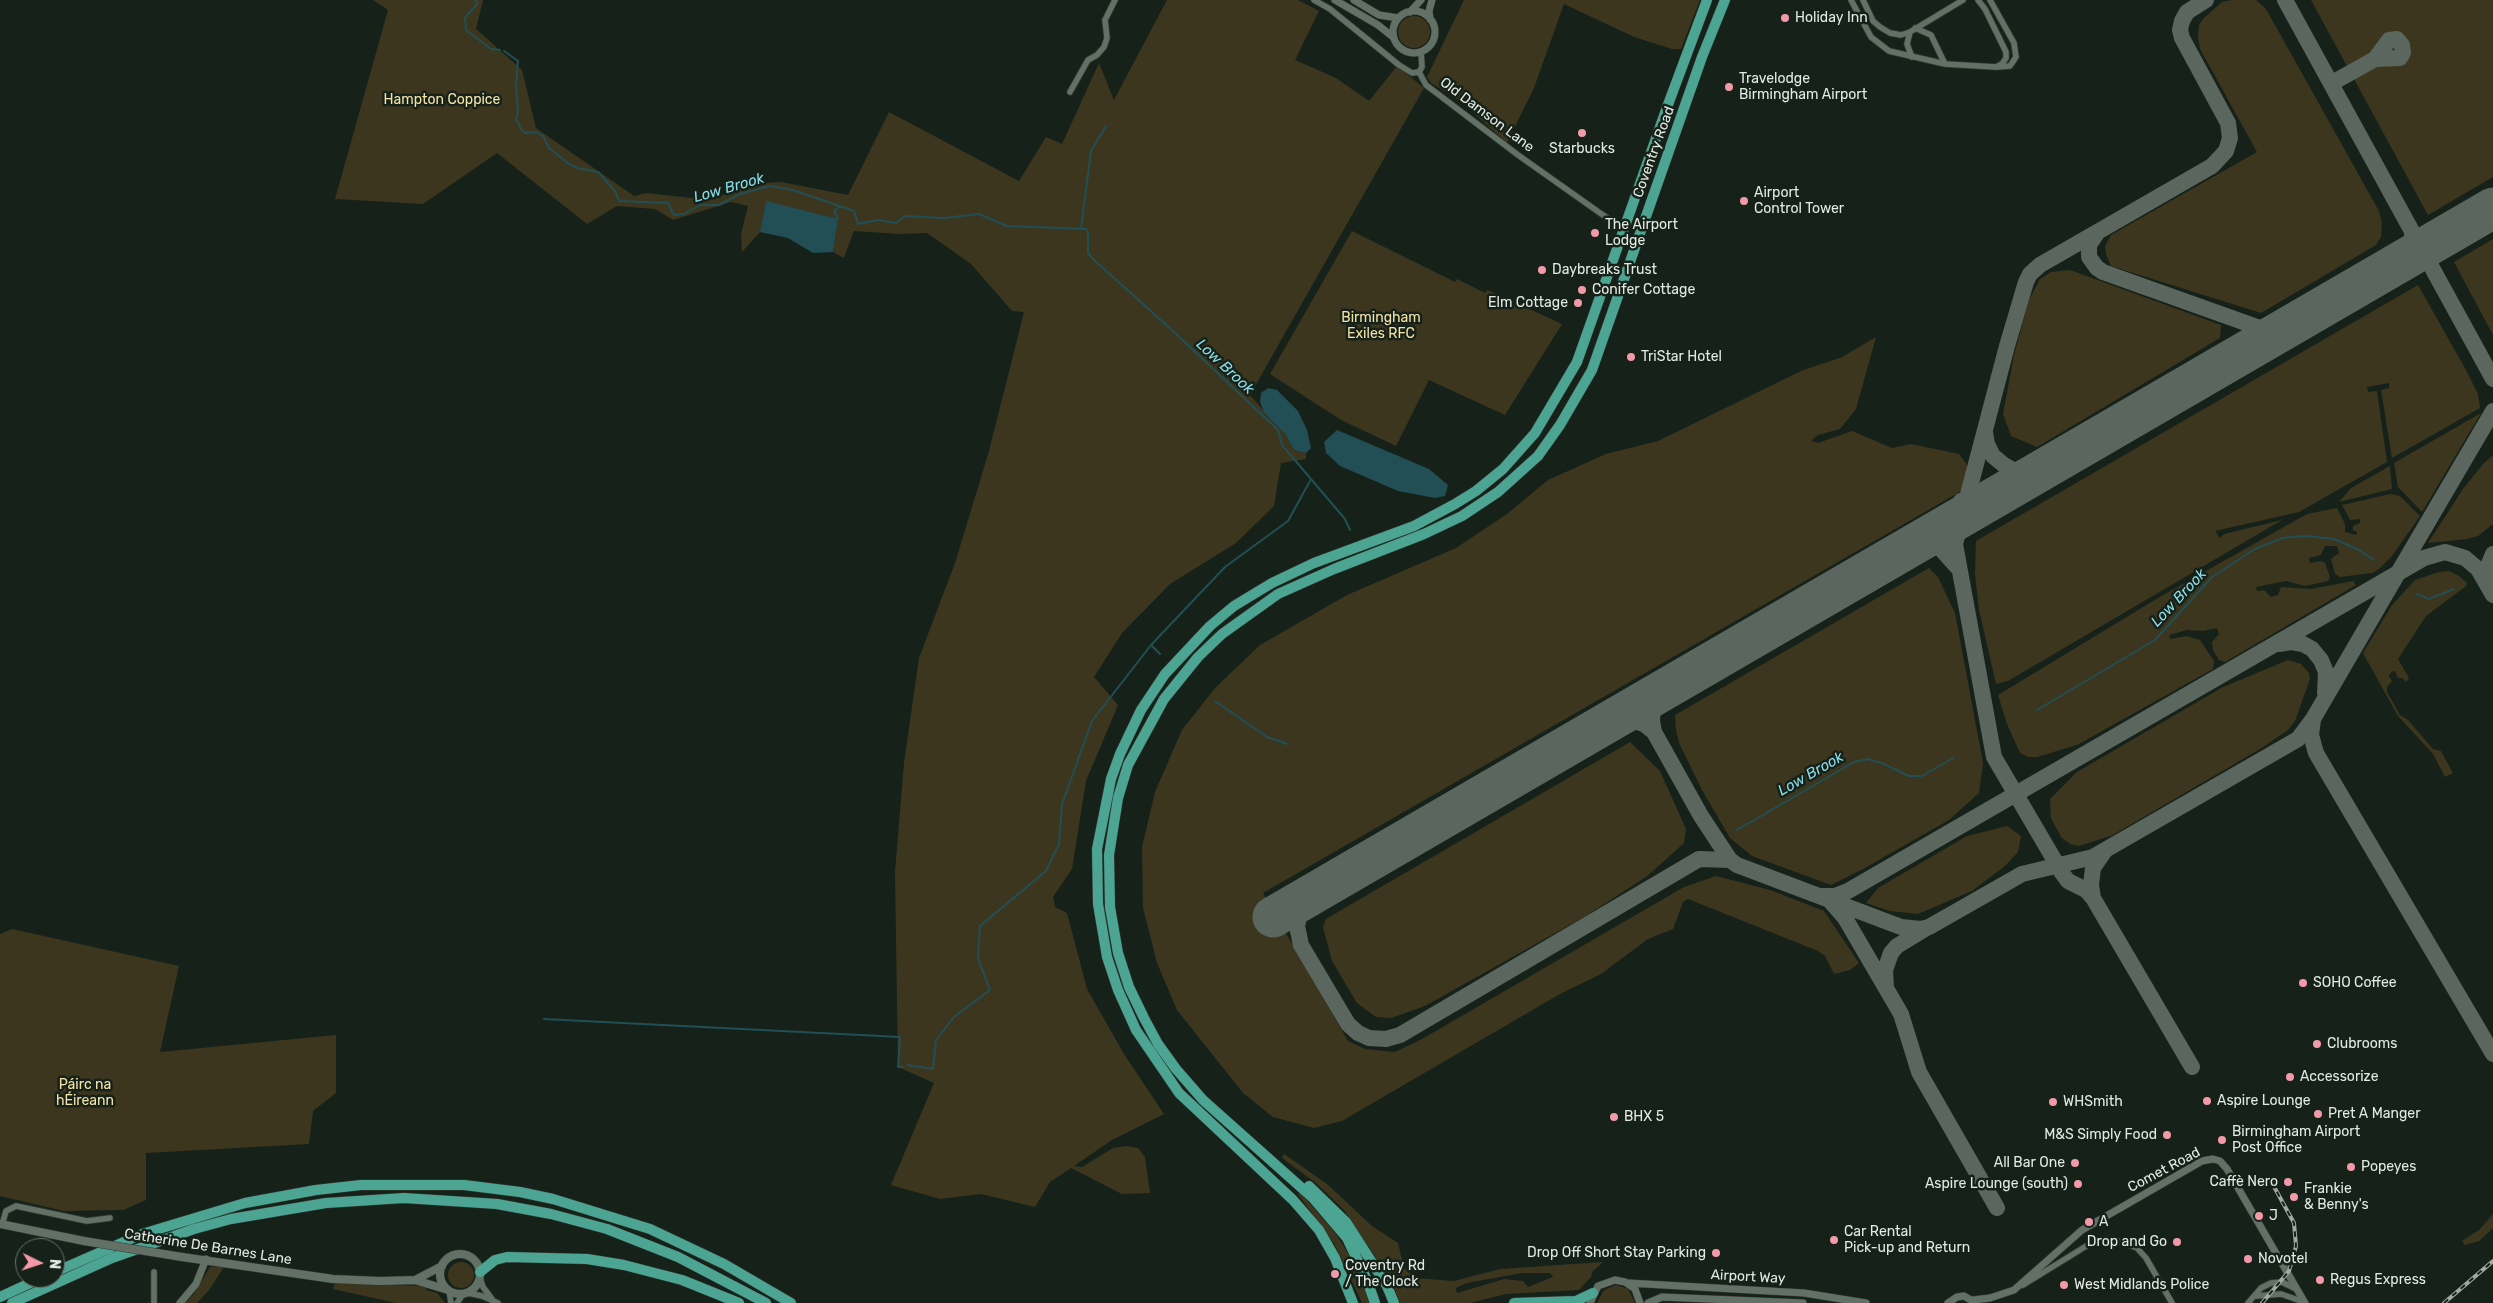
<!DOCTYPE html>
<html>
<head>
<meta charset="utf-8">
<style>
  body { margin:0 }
  #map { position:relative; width:2493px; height:1303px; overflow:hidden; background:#162219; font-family:Rubik,sans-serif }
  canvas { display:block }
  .north { position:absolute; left:15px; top:1238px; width:50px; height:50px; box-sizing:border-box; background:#162219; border:1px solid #68726a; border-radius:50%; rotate:94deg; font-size:14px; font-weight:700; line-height:20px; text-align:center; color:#e3eae4 }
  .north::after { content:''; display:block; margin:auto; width:18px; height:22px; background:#f39aa9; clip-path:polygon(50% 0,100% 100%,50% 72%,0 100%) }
</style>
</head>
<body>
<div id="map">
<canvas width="2493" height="1303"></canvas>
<div class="north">N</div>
</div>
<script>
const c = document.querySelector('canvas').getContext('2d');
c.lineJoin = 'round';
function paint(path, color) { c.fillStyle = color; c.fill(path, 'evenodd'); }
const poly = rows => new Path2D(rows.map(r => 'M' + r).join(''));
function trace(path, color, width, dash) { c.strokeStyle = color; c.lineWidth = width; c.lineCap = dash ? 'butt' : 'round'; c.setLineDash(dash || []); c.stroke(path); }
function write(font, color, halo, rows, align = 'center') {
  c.font = font + ' Rubik,sans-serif'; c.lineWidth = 5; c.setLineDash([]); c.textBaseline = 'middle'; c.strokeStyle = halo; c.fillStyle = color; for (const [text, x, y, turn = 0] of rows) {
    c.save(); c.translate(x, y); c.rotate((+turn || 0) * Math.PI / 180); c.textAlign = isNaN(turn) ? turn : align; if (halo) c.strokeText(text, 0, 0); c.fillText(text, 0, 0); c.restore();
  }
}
paint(poly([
  [373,0,483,0,476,29,522,70,536,128,634,196,646,193,710,200,753,184,781,182,848,195,889,112,1019,181,1046,137,1062,144,1099,63,1114,100,1167,0,1298,0,1319,11,1295,60,1336,78,1369,101,1397,66,1424,88,1250,395,1285,434,1294,450,1306,453,1306,459,1281,463,1274,506,1236,543,1170,584,1122,633,1094,677,1118,705,1086,781,1072,869,1053,897,1055,907,1067,913,1087,989,1124,1054,1164,1114,1112,1140,1074,1166,1082,1167,1113,1148,1126,1146,1138,1148,1145,1157,1150,1193,1122,1194,1071,1168,1050,1182,1035,1207,981,1194,940,1199,891,1185,934,1083,898,1067,895,872,904,763,919,658,955,563,989,451,1024,312,1012,311,971,264,927,233,900,234,854,231,844,258,833,252,838,219,766,202,760,232,742,252,741,234,748,206,731,202,673,220,655,209,617,206,587,224,497,153,423,204,335,199,388,10],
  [1464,0,1700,0,1681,49,1672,49,1634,37,1564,4,1534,88,1507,143,1460,101,1431,83,1427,77],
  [2232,0,2256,0,2266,9,2379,211,2382,223,2381,237,2376,245,2261,313,2111,266,2106,254,2105,246,2111,235,2257,152,2200,49,2198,37,2199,25,2204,18,2222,2],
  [2311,0,2493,0,2493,177,2428,215],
  '1398 32a16 16 0 1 1 32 0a16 16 0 1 1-32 0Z',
  [1352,231,1455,282,1457,279,1485,293,1487,290,1492,292,1562,324,1505,415,1429,380,1396,446,1341,420,1270,374],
  [2493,239,2493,335,2454,262],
  [2070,270,2221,325,2220,338,2037,447,2011,436,2003,414,2014,355,2029,300,2040,279,2051,272],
  [2418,285,2466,370,2478,394,2480,408,2392,458,2381,390,2389,388,2389,383,2367,387,2368,392,2377,391,2387,462,2299,512,2215,531,2220,538,2224,534,2282,520,2008,681,1996,684,1979,610,1975,574,1976,541],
  [1876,337,1856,409,1840,429,1818,435,1811,441,1818,443,1852,431,1892,448,1911,444,1959,454,1967,465,1970,483,1963,490,1263,893,1348,1041,1365,1049,1395,1052,1422,1039,1684,887,1716,876,1770,890,1824,911,1859,963,1850,970,1834,974,1825,956,1818,951,1688,899,1683,902,1673,929,1648,939,1601,974,1560,994,1342,1121,1314,1128,1273,1117,1243,1093,1177,1010,1157,963,1143,908,1142,847,1155,792,1182,730,1215,688,1260,645,1347,595,1456,548,1507,514,1548,480,1606,454,1658,441,1801,371,1842,357],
  [2481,413,2422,512,2398,487,2394,463],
  [2493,455,2493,524,2478,536,2467,539,2428,543,2463,489,2483,464],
  [2390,466,2392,489,2339,502,2351,488],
  [2390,494,2400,496,2420,516,2392,556,2379,569,2372,573,2340,577,2335,574,2331,559,2339,553,2337,546,2325,546,2321,555,2309,558,2310,563,2321,561,2325,563,2330,577,2328,581,2305,586,2286,581,2256,587,2257,591,2264,590,2271,597,2278,595,2281,587,2311,589,2353,581,2356,585,2225,662,2219,660,2213,650,2212,642,2219,634,2217,628,2204,631,2187,630,2169,635,2170,639,2186,636,2200,640,2214,661,2213,669,2077,745,2037,757,2028,757,2020,753,2007,724,1998,695,2158,598,2307,514,2337,508,2345,524,2345,532,2356,535,2357,532,2353,530,2353,526,2360,523,2360,519,2350,520,2342,505],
  [1929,568,1938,577,1955,613,1983,763,1979,793,1949,820,1863,869,1831,885,1752,856,1730,838,1702,790,1679,743,1676,730,1675,715],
  [2449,571,2459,576,2467,583,2466,586,2426,616,2398,659,2409,678,2406,682,2402,678,2398,678,2395,671,2391,672,2389,676,2392,681,2387,687,2387,692,2400,715,2408,720,2433,749,2441,751,2453,773,2445,777,2433,754,2398,716,2363,653,2392,605,2415,580,2439,572],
  [2288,660,2301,664,2309,673,2310,679,2295,721,2288,730,2260,749,2113,835,2079,846,2070,844,2061,837,2051,818,2050,799,2077,772,2223,687],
  [1630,742,1660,771,1686,829,1684,843,1673,853,1646,877,1584,917,1425,1006,1391,1018,1376,1017,1357,1003,1332,961,1323,927,1326,919],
  [2007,826,2021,836,2018,852,2005,866,1972,891,1918,914,1890,911,1866,903,1878,888,1967,836],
  [12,929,179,966,160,1052,336,1035,336,1093,313,1111,309,1144,146,1153,146,1200,123,1210,64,1211,0,1196,0,934],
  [1284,1154,1327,1184,1372,1226,1398,1243,1404,1268,1415,1278,1454,1281,1500,1269,1603,1262,1592,1272,1591,1277,1579,1290,1506,1294,1470,1303,1400,1303,1392,1282,1344,1210,1316,1183,1282,1158],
  [1522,1273,1550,1273,1553,1277,1528,1287,1523,1281,1504,1279,1457,1293,1456,1288,1467,1283],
  [1300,1192,1336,1234,1353,1261,1370,1303,1362,1303,1335,1245,1298,1194],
  [2493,1214,2493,1228,2479,1241,2465,1245,2462,1241,2479,1230],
  '448 1275a13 13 0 1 1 26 0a13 13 0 1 1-26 0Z',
  [217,1266,224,1267,209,1290,197,1303,185,1303,194,1294,210,1267],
  [335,1283,426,1286,426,1290,437,1293,445,1303,396,1303,333,1289],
  [1616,1285,1628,1289,1635,1303,1597,1303,1604,1290]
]), '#3c361e');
paint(poly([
  [766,201,838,219,833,252,813,253,788,238,760,232],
  [1268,388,1277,390,1298,411,1307,430,1311,448,1306,453,1294,450,1285,434,1264,412,1260,402,1261,393],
  [1337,430,1429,469,1448,485,1445,496,1435,498,1398,491,1340,466,1326,453,1324,442]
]), '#214f55');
trace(poly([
  [476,0,477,4,465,18,466,30,491,49,500,50],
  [504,51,518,61,516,84,518,111,516,119,521,129,525,133,536,132,543,136,549,148,569,164,578,168,598,172,615,191,619,201,668,203,674,215,684,214,700,205,719,205,740,194,770,186,793,190,854,211,858,224,878,220,896,223,905,216,944,218,979,214,1007,226,1086,229,1088,233,1088,253,1095,261,1173,331,1278,430,1282,445,1345,519,1350,530],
  [838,219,834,211,841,206],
  [1081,229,1091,151,1106,126],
  [2417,594,2429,599,2454,589],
  [1151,645,1160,654],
  [1215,701,1267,737,1287,744],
  [2037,710,2155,640,2212,577,2255,549,2282,538,2306,536,2334,539,2359,550,2374,560],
  [1737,830,1854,762,1868,759,1884,764,1909,776,1922,776,1953,758],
  [544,1019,900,1037,898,1067,902,1067],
  [908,1065,933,1069,936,1040,954,1017,990,990,978,958,980,926,1046,871,1059,844,1062,804,1092,721,1151,645,1225,567,1288,521,1310,481]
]), '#214f55', 2);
trace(poly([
  [2285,0,2493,379],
  [2332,83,2375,59,2400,58,2403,53,2402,45,2397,39,2389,40,2375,59],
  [2097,233,2089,245,2089,257,2097,268,2103,272,2257,327,2285,329],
  [2412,233,2425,240,2441,238,2430,253,2431,266],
  [2412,233,2413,244,2408,258,2424,260,2431,266],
  [1985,432,1987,444,1993,456,2004,465,2015,471,2037,473],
  [1929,535,1949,518,1961,501],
  [1908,548,1918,546,1940,548,1957,567],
  [2488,585,2486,571,2493,554],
  [2279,644,2291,642,2303,644,2312,649,2321,660,2326,672,2325,693],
  [1664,690,1653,708,1652,720,1654,732,1701,816,1730,860,1737,865,1901,927,1921,929,1929,927,2022,874,2093,857,2298,739,2313,719,2398,573,2424,558,2445,552,2465,558,2478,569,2493,595],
  [2313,720,2311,735,2316,753,2493,1054],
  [1605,724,1619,719,1631,720,1644,724,1654,732],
  [1317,892,1301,909,1297,926,1301,945,1348,1024,1358,1033,1369,1038,1386,1039,1400,1035,1699,859,1730,860],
  [1822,896,1835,896,1848,891,2398,573,2493,411],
  [2093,898,2091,885,2093,868,2104,852],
  [1831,902,1845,918,1901,1014,1919,1072,1997,1208],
  [1886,988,1885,970,1891,953,1897,946,1925,929],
  [2192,1067,2093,898,2086,890,2068,881,2062,873,1994,757,1955,544,2007,346,2026,282,2030,274,2040,265,2212,166,2226,151,2230,138,2228,123,2182,38,2180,30,2182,21,2187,12,2206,0]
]), '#5b665e', 16);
trace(poly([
  [1273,917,2493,208]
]), '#5b665e', 41);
const minor = poly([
  [1314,0,1330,9,1399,65,1412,73,1419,72,1426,85,1518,155,1600,213,1618,225,1626,222],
  [1851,0,1871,37,1889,51,1945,64,1996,67,2002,64,2006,58,2006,52,1985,9,1978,0],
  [1863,0,1873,21,1880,27,1890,33,1901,35,1910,32,1963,0],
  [1990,0,2014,43,2016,57,2010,66,1997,67],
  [1915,28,1931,35,1945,64],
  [1910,32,1907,44,1912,57],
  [1419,72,1422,67,1421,52],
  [1070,92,1088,60,1097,55,1104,47,1107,38,1105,20,1115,0],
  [2,1225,6,1211,16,1206,87,1221,110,1218],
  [154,1272,154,1303],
  [480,1278,483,1287,492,1299],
  [2023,1285,2096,1240,2113,1239,2137,1248,2146,1258,2172,1303],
  [449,1290,451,1303],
  [468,1293,482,1296,498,1303],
  [2256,1296,2281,1294,2304,1302],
  [457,1303,463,1294],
  [2248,1303,2261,1288,2271,1283,2282,1282,2296,1289]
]);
const tertiary = poly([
  [1335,0,1378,25,1393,37],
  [1354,0,1379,15,1398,18],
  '1393 32a21 21 0 1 1 42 0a21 21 0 1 1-42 0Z',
  [1410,12,1421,0],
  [1430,19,1429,11,1432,0],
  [1628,1283,1804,1293,1866,1303],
  [1973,1300,1990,1298,2014,1290,2082,1230,2202,1161,2213,1159,2220,1161,2227,1169,2305,1303],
  [180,1303,196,1284,206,1259],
  [1590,1303,1598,1286,1615,1280,1625,1282,1635,1289,1640,1303],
  [1648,1303,1662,1297,1803,1303],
  [1948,1303,1957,1297,1964,1296,1976,1303]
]);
const secondary = poly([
  [0,1224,84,1241],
  '440 1274a20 20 0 1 1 40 0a20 20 0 1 1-40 0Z',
  [182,1257,333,1279,380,1281,415,1280,448,1290],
  [415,1280,442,1266]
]);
const trunk = poly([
  [1309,1186,1346,1222,1387,1286,1394,1303],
  [55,1272,142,1234,245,1203,316,1190,361,1185,464,1185,520,1192,553,1199,650,1229,724,1264,791,1303],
  [480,1272,495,1260,507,1257,587,1259,624,1265,682,1280,739,1303],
  [0,1297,41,1278],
  [12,1303,112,1258,194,1229,231,1219,326,1203,404,1198,497,1204,551,1214,607,1229,678,1257,766,1303],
  [1353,1303,1335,1258,1319,1230,1293,1200,1179,1093,1136,1030,1118,990,1107,957,1098,904,1097,849,1111,779,1120,754,1141,710,1165,674,1210,626,1234,606,1272,583,1314,563,1414,526,1455,504,1476,491,1503,469,1535,433,1577,362,1666,110,1707,0],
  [1375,1303,1367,1280,1347,1238,1313,1198,1203,1100,1176,1069,1158,1044,1144,1018,1129,987,1118,953,1110,907,1109,855,1118,798,1128,765,1164,699,1198,657,1222,634,1278,594,1334,569,1424,534,1462,516,1498,492,1538,456,1560,425,1592,370,1702,57,1725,0],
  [1514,1303,1576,1301,1593,1293]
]);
trace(minor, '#343c35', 7);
trace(tertiary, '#343c35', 8);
trace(secondary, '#343c35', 9);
trace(trunk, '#343c35', 11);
trace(minor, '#637065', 5.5);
trace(tertiary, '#637065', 7);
trace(secondary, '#637065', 8);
trace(trunk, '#4ca592', 10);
const rail = poly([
  [2262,1303,2289,1271,2296,1246,2294,1223,2272,1183],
  [2444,1303,2493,1261]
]);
trace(rail, '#a0a9a2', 4);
trace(rail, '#162219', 2, [5.5]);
const secondaryBridge = poly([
  [84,1241,182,1257]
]);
trace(secondaryBridge, '#343c35', 9, []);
trace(secondaryBridge, '#637065', 8);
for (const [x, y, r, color] of [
  [1785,18,5,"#f39aa9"],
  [1729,87,5,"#f39aa9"],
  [1582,133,5,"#f39aa9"],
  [1744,201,5,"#f39aa9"],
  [1595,233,5,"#f39aa9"],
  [1542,270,5,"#f39aa9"],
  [1582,290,5,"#f39aa9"],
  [1578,303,5,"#f39aa9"],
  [1631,357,5,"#f39aa9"],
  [2303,983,5,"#f39aa9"],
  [2317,1044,5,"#f39aa9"],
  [2290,1077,5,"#f39aa9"],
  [2207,1101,5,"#f39aa9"],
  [2053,1102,5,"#f39aa9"],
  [2318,1114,5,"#f39aa9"],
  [1614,1117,5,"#f39aa9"],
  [2167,1135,5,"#f39aa9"],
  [2222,1140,5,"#f39aa9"],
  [2075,1163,5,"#f39aa9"],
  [2351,1167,5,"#f39aa9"],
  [2288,1182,5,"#f39aa9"],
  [2078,1184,5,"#f39aa9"],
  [2294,1197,5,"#f39aa9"],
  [2259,1216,5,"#f39aa9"],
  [2089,1222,5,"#f39aa9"],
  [1834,1240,5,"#f39aa9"],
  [2177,1242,5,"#f39aa9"],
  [1716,1253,5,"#f39aa9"],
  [2248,1259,5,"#f39aa9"],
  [1335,1274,5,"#f39aa9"],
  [2320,1280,5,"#f39aa9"],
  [2064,1285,5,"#f39aa9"]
]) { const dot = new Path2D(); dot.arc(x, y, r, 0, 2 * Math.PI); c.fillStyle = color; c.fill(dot); trace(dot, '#162219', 2); }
write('14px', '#e3eae4', '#162219', [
  ["Holiday Inn",1795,18],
  ["Travelodge",1739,79],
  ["Birmingham Airport",1739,95],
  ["Starbucks",1582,149,"center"],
  ["Airport",1754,193],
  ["Control Tower",1754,209],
  ["The Airport",1605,225],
  ["Lodge",1605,241],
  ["Daybreaks Trust",1552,270],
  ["Conifer Cottage",1592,290],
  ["Elm Cottage",1568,303,"right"],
  ["TriStar Hotel",1641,357],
  ["SOHO Coffee",2313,983],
  ["Clubrooms",2327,1044],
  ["Accessorize",2300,1077],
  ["Aspire Lounge",2217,1101],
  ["WHSmith",2063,1102],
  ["Pret A Manger",2328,1114],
  ["BHX 5",1624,1117],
  ["Birmingham Airport",2232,1132],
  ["Post Office",2232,1148],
  ["M&S Simply Food",2157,1135,"right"],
  ["All Bar One",2065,1163,"right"],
  ["Popeyes",2361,1167],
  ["Caffè Nero",2278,1182,"right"],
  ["Aspire Lounge (south)",2068,1184,"right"],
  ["Frankie",2304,1189],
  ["& Benny's",2304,1205],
  ["J",2269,1216],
  ["A",2099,1222],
  ["Car Rental",1844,1232],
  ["Pick-up and Return",1844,1248],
  ["Drop and Go",2167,1242,"right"],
  ["Drop Off Short Stay Parking",1706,1253,"right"],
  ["Novotel",2258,1259],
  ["Coventry Rd",1345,1266],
  ["/ The Clock",1345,1282],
  ["Regus Express",2330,1280],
  ["West Midlands Police",2074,1285]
], 'left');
write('14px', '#f4e3a6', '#162219', [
  ["Hampton Coppice",442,100],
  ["Birmingham",1381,318],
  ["Exiles RFC",1381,334],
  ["Páirc na",85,1085],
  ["hÉireann",85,1101]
]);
write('14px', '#e3eae4', '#162219', [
  ["Old Damson Lane",1487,115,37],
  ["Coventry Road",1654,152,-70],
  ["Comet Road",2164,1170,-28],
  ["Catherine De Barnes Lane",208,1247,9],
  ["Airport Way",1748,1277,3]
]);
write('italic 15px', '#8bdce8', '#162219', [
  ["Low Brook",729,188,-16],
  ["Low Brook",1225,367,43],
  ["Low Brook",2179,598,-47],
  ["Low Brook",1811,774,-30]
]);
</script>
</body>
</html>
